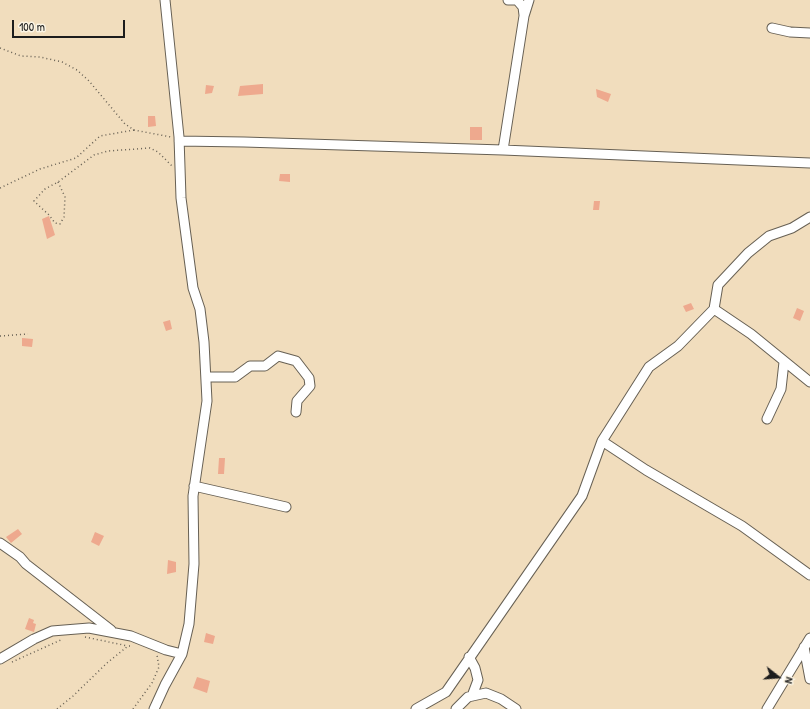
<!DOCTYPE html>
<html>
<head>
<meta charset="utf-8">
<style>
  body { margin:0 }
  #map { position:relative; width:810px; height:709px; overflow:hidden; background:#f1ddbd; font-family:"Patrick Hand",sans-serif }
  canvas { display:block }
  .north { position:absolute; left:758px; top:657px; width:40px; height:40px; -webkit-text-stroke:3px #fcf5e5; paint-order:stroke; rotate:107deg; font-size:11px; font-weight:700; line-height:16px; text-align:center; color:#1c1c1c }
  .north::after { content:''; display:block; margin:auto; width:14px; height:18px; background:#1c1c1c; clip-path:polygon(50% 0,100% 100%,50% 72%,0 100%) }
  .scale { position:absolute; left:12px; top:20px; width:113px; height:18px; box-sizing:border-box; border:2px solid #1c1c1c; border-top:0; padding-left:5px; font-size:12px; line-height:14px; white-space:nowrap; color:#1c1c1c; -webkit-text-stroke:3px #fcf5e5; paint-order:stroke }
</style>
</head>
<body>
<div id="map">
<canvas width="810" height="709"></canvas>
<div class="north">N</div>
<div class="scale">100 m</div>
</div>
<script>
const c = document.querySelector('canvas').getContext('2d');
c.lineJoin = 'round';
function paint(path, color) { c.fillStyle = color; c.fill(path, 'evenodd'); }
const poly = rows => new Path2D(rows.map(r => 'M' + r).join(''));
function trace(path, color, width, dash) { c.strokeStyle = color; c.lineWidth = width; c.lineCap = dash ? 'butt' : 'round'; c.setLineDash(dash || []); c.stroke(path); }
paint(poly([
  [263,84,263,94,238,96,240,86],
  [206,85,214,86,212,93,205,94],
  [596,89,611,94,608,102,597,97],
  [148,116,155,116,156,126,148,127],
  [470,127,482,127,482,140,470,140],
  [280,174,290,174,290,182,279,181],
  [594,201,600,201,599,210,593,210],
  [49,216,55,235,47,239,42,219],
  [691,303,694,309,686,312,683,306],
  [797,308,804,311,800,321,793,318],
  [170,320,172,329,166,331,163,322],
  [22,338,33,339,32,347,22,346],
  [219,458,225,458,224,474,218,474],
  [18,529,22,534,11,543,6,537],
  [95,532,104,536,99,546,91,542],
  [168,560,176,562,176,572,167,574],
  [29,618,34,620,33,623,36,624,34,632,25,629],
  [206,633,215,636,213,644,204,642],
  [197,677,210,681,207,693,193,688]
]), '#eea98e');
const minor = poly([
  [508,0,517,0,523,7,524,15],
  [772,28,790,32,810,33],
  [179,141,244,142,503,150,810,163],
  [503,150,524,16,529,0],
  [714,309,751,334,810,382],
  [207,377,235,377,250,366,265,366,278,356,296,361,309,378,310,386,297,401,296,412],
  [767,419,781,389,784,362],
  [602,441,646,470,742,526,810,575],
  [194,486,286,507],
  [0,543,20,557,26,564,111,630],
  [804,647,810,679],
  [469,657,475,668,478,680,472,696],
  [0,659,34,639,52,631,89,628,131,636,166,650,182,654],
  [154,709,165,685,182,654,189,624,194,564,193,496,207,401,204,342,200,309,193,288,181,198,179,137,165,0],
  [416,709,446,692,582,496,602,441,649,367,678,346,714,309,718,285,748,253,769,236,792,228,810,217],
  [456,709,468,697,486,693,501,699,516,709],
  [767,709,810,638]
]);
trace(minor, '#676054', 11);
trace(poly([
  [0,48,21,56,40,57,62,62,77,70,89,81,125,124,134,130,171,137],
  [58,182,65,197,64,217,60,224,55,223,49,215,34,201,45,189,58,182,94,155,108,151,150,148,158,152,172,166],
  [0,188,40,169,76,158,100,136,134,130],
  [0,336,28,334],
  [85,637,128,646],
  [12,662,63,639],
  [57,709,73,696,107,663,128,646,131,646],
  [133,709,152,683,159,667,157,655]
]), '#676054', 1.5, [1, 3]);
trace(minor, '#fff', 9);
</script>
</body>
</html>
